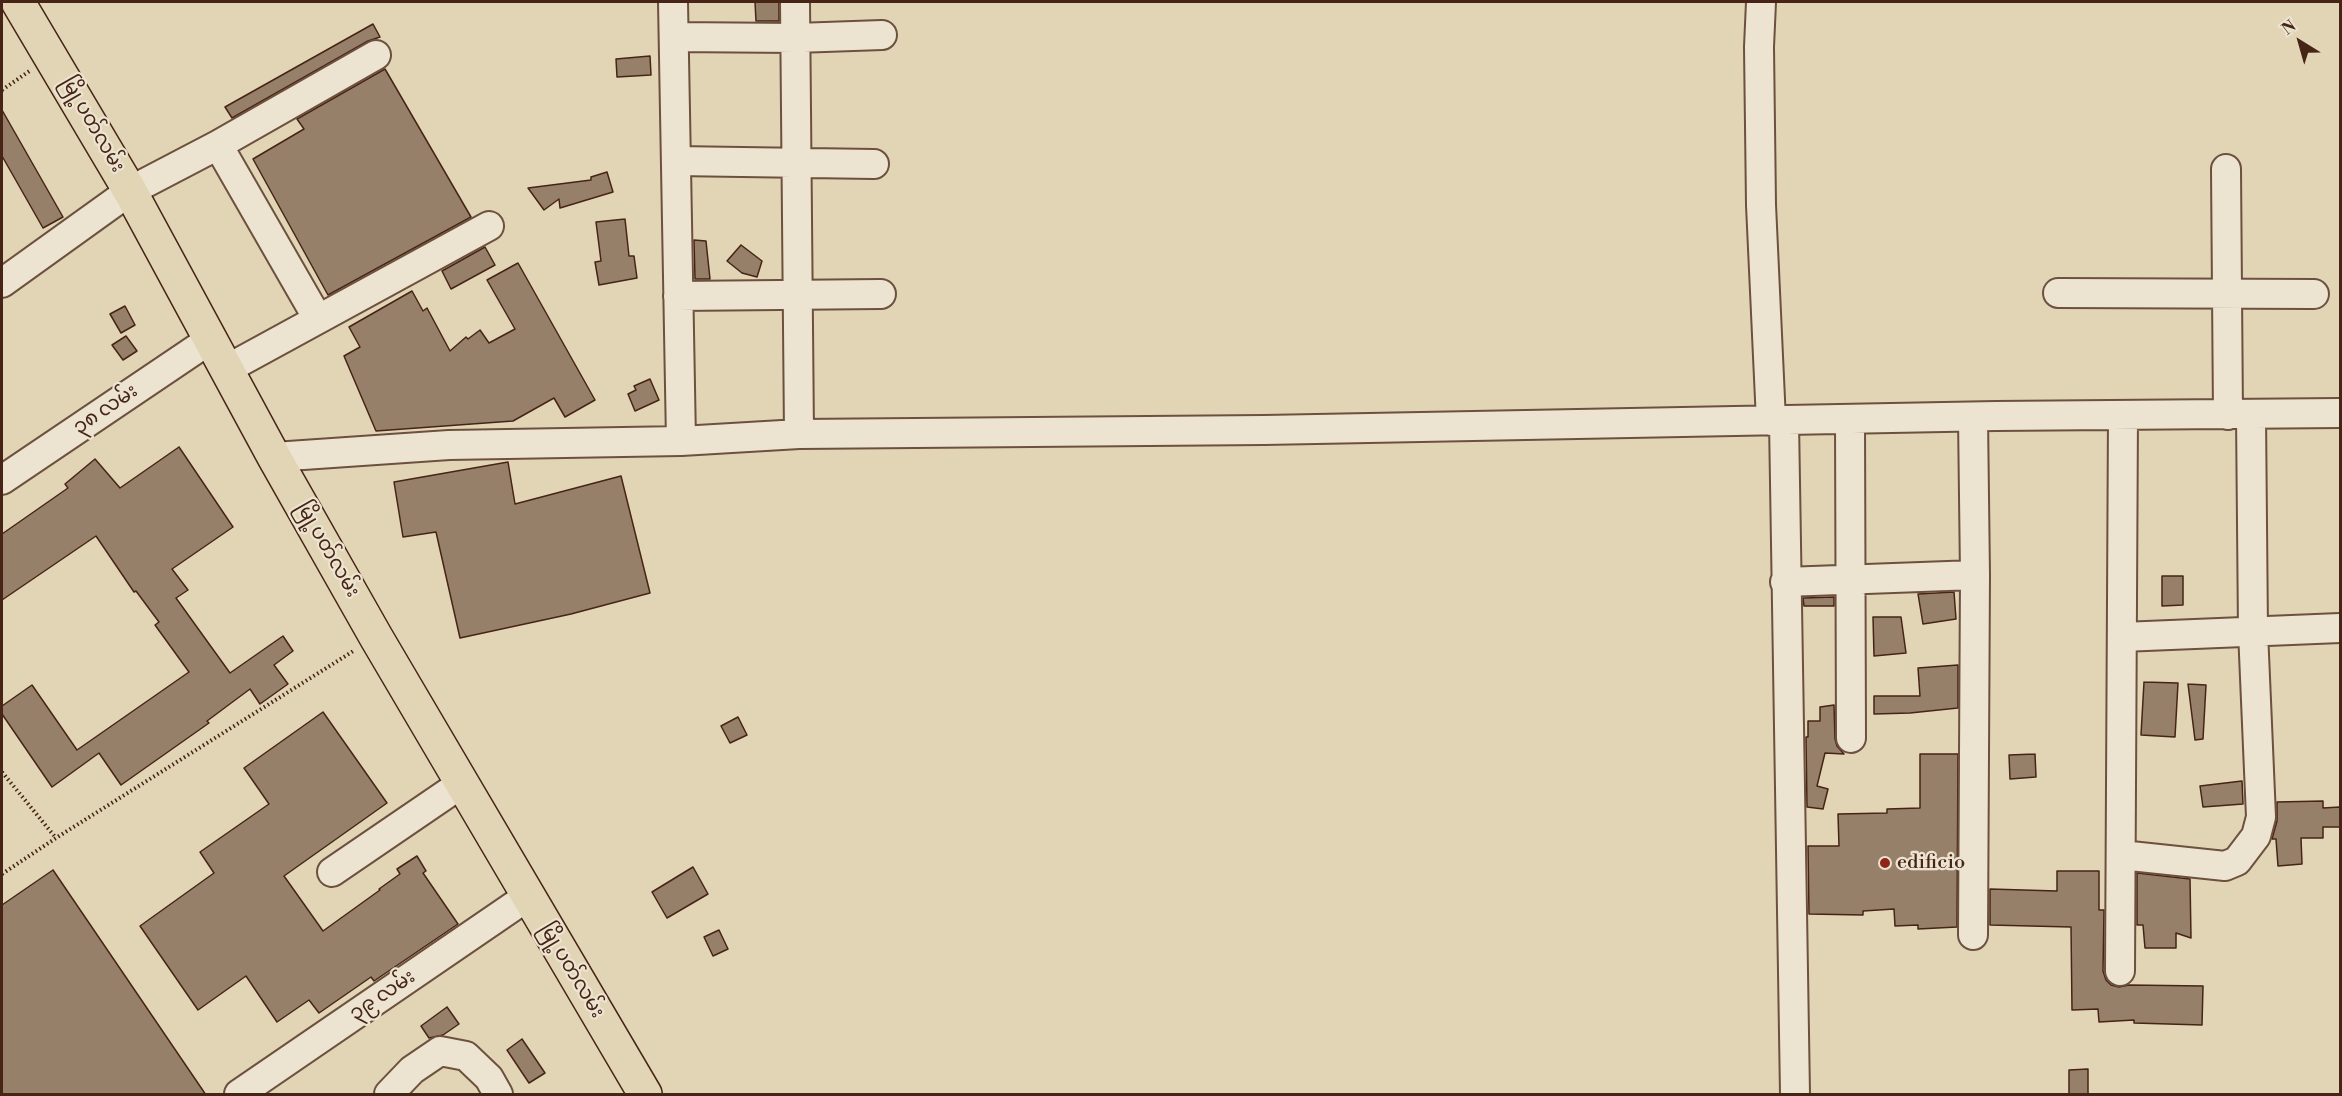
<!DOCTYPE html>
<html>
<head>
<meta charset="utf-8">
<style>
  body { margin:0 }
  #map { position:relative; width:2342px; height:1096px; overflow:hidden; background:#e1d5b6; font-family:"Libre Bodoni",serif }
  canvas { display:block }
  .frame { position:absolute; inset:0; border:3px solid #462416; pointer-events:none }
  .north { position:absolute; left:2270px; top:12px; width:60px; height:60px; -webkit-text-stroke:4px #ece4d0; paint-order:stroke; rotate:323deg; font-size:16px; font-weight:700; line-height:24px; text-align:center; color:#462416 }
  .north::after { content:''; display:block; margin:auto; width:21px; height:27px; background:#462416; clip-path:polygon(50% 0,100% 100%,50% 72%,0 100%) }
</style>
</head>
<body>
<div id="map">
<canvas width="2342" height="1096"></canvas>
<div class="frame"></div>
<div class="north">N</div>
</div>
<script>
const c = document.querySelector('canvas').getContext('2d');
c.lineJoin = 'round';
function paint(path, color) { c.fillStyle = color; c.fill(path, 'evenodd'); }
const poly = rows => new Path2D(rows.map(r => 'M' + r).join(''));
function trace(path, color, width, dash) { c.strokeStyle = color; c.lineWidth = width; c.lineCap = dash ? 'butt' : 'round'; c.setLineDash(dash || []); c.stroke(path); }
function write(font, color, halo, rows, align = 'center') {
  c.font = font + ' "Libre Bodoni","Noto Sans Myanmar",serif'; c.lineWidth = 4.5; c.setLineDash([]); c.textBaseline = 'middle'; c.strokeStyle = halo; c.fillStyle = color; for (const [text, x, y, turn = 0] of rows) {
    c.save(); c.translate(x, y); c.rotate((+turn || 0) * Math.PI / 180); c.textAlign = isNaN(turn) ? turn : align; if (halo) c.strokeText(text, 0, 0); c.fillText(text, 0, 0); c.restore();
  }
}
const building = poly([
  [755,2,779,2,779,21,756,21,755,2],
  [373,24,380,37,368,41,232,118,225,107,373,24],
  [650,56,651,75,617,77,616,59,650,56],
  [385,69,471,217,328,295,253,159,304,129,297,119,385,69],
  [2,110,63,217,43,228,2,156,2,110],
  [607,172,613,192,560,208,559,199,544,210,528,188,591,180,591,177,607,172],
  [625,219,629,256,634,256,637,278,599,285,595,262,601,261,596,222,625,219],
  [694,240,706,241,710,279,695,279,694,240],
  [741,245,762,261,757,277,742,273,727,261,741,245],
  [485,247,495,265,451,289,442,271,485,247],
  [518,263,595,400,565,417,554,398,513,421,376,431,344,356,360,347,349,327,412,291,423,311,427,308,450,351,466,337,468,339,480,330,489,343,515,329,487,280,518,263],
  [125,306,135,325,121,333,110,314,125,306],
  [126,336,137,351,123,360,112,345,126,336],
  [650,379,659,400,635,411,628,394,636,390,634,386,650,379],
  [179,447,233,527,172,569,188,590,176,598,230,673,283,636,293,651,274,665,288,684,260,704,250,689,207,721,209,723,121,785,99,753,52,787,2,714,2,706,32,685,77,750,189,672,155,625,159,622,136,591,134,592,96,536,2,600,2,534,68,488,65,484,95,459,120,488,179,447],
  [508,462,515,504,621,476,650,593,571,614,460,638,436,532,403,537,394,482,508,462],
  [2162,576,2183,576,2183,605,2162,606,2162,576],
  [1954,592,1956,619,1923,624,1918,594,1954,592],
  [1834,597,1834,606,1804,606,1803,598,1834,597],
  [1873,617,1901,617,1906,653,1874,656,1873,617],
  [1958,665,1958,708,1910,713,1874,714,1874,696,1920,696,1918,668,1958,665],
  [2144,682,2178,683,2175,737,2141,735,2144,682],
  [2188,684,2206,685,2203,739,2195,740,2188,684],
  [1834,705,1835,739,1837,746,1844,754,1825,753,1817,786,1828,789,1823,809,1807,807,1806,737,1808,737,1808,721,1820,721,1820,707,1834,705],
  [323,712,387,803,284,876,323,931,380,890,379,889,400,874,397,869,417,856,426,871,423,873,458,924,374,981,371,977,319,1013,309,1000,277,1022,246,976,198,1010,140,926,214,873,200,852,269,804,244,768,323,712],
  [738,717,747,735,730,743,721,726,738,717],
  [1920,754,1958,754,1957,927,1918,929,1918,925,1895,926,1894,909,1863,911,1863,915,1809,914,1808,846,1839,846,1838,814,1887,813,1887,809,1920,808,1920,754],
  [2035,754,2036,777,2010,779,2009,755,2035,754],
  [2242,781,2243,804,2203,807,2200,786,2242,781],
  [2323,801,2323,808,2340,807,2340,827,2323,827,2323,838,2301,838,2302,864,2278,866,2276,839,2272,839,2277,821,2277,802,2323,801],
  [693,867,708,894,667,918,652,892,693,867],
  [53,870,206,1095,2,1095,2,905,53,870],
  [2057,871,2099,871,2099,910,2104,910,2103,971,2106,980,2111,985,2119,987,2129,985,2203,986,2202,1025,2134,1023,2134,1020,2099,1022,2098,1009,2072,1010,2071,927,1990,925,1990,889,2057,891,2057,871],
  [2137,873,2190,879,2191,938,2176,933,2176,948,2145,948,2143,925,2137,925,2137,873],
  [719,930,728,949,713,956,704,937,719,930],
  [447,1007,459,1024,443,1035,429,1038,421,1026,447,1007],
  [522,1039,545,1073,529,1083,507,1050,522,1039],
  [2088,1069,2088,1095,2069,1095,2069,1070,2088,1069]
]);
paint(building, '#978069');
trace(building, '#462416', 1.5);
const minor = poly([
  [673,2,681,441],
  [795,2,799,434],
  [1761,2,1759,47,1761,205,1771,421],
  [674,37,796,38,882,35],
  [676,161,874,164],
  [2226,169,2228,415],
  [2,283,130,191,218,145],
  [2058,293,2314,294],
  [678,296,881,294],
  [318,319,218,145,376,55],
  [227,369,489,226],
  [1850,420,1851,738],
  [1784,421,1795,1094],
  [274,457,449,445,681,441,799,434,1264,430,1996,416,2340,413],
  [2,480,211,339],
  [1785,582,1975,575],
  [2122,637,2340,628],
  [2121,855,2225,866,2237,861,2256,836,2261,817,2253,631,2251,415],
  [332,872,461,784],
  [1973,935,1975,575,1973,417],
  [2120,971,2123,415],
  [239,1094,527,897],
  [389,1094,412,1070,440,1051,466,1056,489,1078,498,1094]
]);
const major = poly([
  [18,2,130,191,274,457,376,637,645,1094]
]);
trace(minor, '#6d503e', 32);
trace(major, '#462416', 36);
trace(poly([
  [2,90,31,70],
  [2,772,56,838],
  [2,874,56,838,355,650]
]), '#462416', 4, [1.5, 3]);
trace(minor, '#ece4d0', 28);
trace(major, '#e1d5b6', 33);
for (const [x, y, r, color] of [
  [1885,863,6,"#8f2418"]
]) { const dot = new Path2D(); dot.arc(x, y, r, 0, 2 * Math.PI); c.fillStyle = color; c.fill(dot); trace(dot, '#ece4d0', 2); }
write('20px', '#462416', '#ece4d0', [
  ["မြို့ပတ်လမ်း",92,125,60],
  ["၃၈ လမ်း",106,410,-34],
  ["မြို့ပတ်လမ်း",327,550,60],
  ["မြို့ပတ်လမ်း",571,971,59],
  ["၃၉ လမ်း",383,996,-34]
]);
write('20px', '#462416', '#ece4d0', [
  ["edificio",1897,863]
], 'left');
</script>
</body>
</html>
